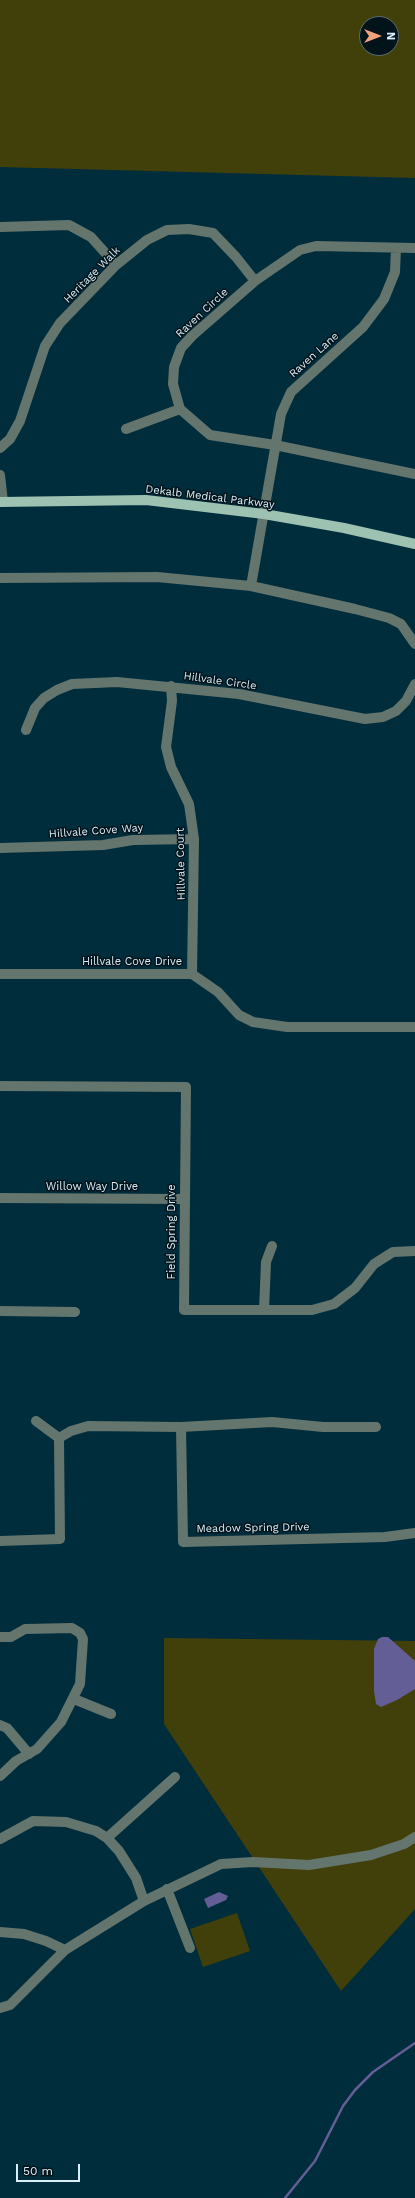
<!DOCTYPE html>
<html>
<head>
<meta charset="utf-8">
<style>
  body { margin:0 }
  #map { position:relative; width:415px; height:2198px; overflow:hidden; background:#002d3c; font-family:"Work Sans",sans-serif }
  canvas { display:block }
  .north { position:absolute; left:359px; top:16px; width:40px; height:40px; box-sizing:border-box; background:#03131a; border:1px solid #586b73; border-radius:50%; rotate:90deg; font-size:11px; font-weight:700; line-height:16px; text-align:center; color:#d8eef8 }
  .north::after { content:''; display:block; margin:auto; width:14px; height:18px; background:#f0a27a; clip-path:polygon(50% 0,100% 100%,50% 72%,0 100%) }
  .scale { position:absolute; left:16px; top:2164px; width:64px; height:18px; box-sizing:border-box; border:2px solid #d8eef8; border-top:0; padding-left:5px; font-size:12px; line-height:14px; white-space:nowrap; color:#d8eef8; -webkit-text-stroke:3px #03131a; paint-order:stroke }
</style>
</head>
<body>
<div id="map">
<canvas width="415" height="2198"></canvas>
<div class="north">N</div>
<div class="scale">50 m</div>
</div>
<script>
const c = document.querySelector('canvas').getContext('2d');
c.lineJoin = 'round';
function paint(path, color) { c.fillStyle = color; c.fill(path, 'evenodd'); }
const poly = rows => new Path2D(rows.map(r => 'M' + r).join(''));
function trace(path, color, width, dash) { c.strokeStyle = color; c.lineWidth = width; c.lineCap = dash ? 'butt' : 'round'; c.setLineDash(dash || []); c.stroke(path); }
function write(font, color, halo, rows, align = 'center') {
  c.font = font + ' "Work Sans",sans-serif'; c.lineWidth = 3; c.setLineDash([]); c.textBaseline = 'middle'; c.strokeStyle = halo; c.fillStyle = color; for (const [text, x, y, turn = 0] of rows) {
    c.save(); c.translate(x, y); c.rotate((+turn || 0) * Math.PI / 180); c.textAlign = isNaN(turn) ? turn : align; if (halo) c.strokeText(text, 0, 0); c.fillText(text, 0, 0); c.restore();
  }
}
paint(poly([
  [0,0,415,0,415,178,0,167],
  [367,24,391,24,391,48,367,48],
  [164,1638,415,1641,415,1909,341,1991,164,1724],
  [237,1913,250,1951,203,1967,190,1929]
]), '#42400a');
paint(poly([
  [382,1637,388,1637,415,1661,415,1689,397,1700,381,1707,376,1704,374,1691,374,1649,378,1639],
  [219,1892,228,1896,226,1900,208,1908,204,1899]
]), '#645e97');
trace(poly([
  [285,2198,315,2161,343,2106,355,2090,373,2072,415,2043]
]), '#645e97', 2.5);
trace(poly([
  [1,227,69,225,91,237,116,265],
  [415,248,316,246,300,250,255,281,192,336,181,348,174,367,173,384,180,409,210,435,275,445,415,474],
  [126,429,180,409],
  [0,448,10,439,20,421,45,346,60,323,116,265,147,240,167,230,189,229,213,233,236,257,255,281],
  [0,475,3,502],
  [0,578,157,577,251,586,355,609,389,618,401,624,415,644],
  [251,586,281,414,291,392,363,327,384,299,395,272,396,248],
  [171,686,172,701,166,747,171,767,189,804,194,839,192,974],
  [26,730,35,708,44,698,57,690,72,684,117,682,239,694,365,719,383,717,396,711,406,701,415,684],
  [0,848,103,845,133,840,194,839],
  [0,974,192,974,218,992,239,1015,253,1022,287,1027,415,1027],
  [0,1086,186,1087,184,1310,312,1310,334,1304,355,1288,374,1264,393,1252,415,1251],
  [0,1198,184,1199],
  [264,1310,266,1262,272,1246],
  [0,1311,75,1312],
  [181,1427,183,1542,385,1537,415,1533],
  [59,1438,71,1431,88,1426,181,1427,272,1422,323,1427,376,1427],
  [0,1541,60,1539,59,1438,36,1421],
  [0,1637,11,1637,25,1629,72,1628,80,1633,83,1639,80,1684,61,1722,37,1749,16,1761,0,1776],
  [74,1699,111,1714],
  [0,1725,7,1728,29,1754],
  [107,1838,175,1777],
  [0,1839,33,1821,66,1822,96,1831,107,1838,119,1851,136,1878,144,1901],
  [167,1889,190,1948],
  [0,1932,24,1934,46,1941,65,1950,144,1901,221,1864,253,1862,309,1865,371,1855,404,1844,415,1837],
  [0,2008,10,2005,65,1950]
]), '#63756d', 10);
trace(poly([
  [0,502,146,500,264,514,344,528,415,544]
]), '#9dc2b2', 10);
write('11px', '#d8eef8', '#03131a', [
  ["Heritage Walk",92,275,-45],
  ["Raven Circle",202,313,-43],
  ["Raven Lane",314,355,-42],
  ["Dekalb Medical Parkway",210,497,7],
  ["Hillvale Circle",220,681,8],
  ["Hillvale Cove Way",96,831,-4],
  ["Hillvale Court",181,864,-91],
  ["Hillvale Cove Drive",132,962],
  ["Willow Way Drive",92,1187],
  ["Field Spring Drive",172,1232,-90],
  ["Meadow Spring Drive",253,1528,-1]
]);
</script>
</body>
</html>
